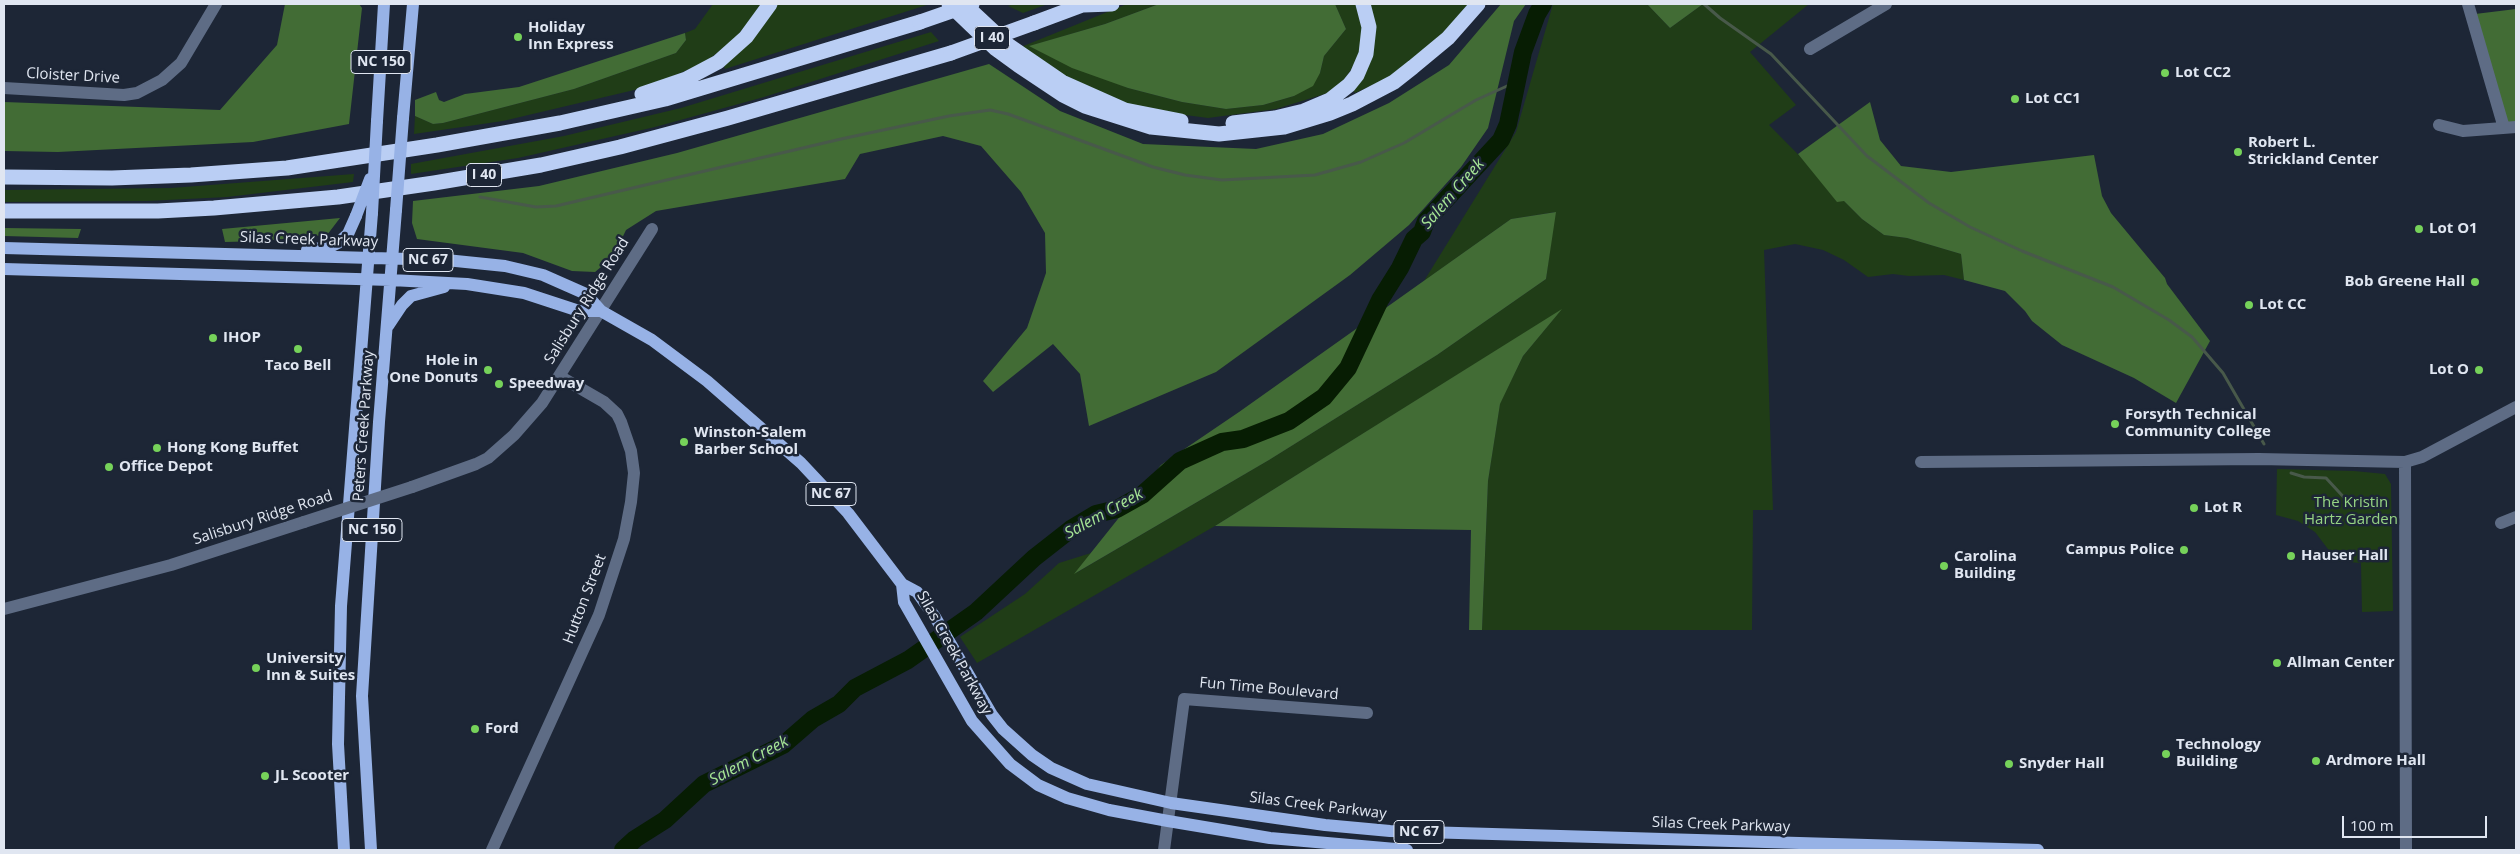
<!DOCTYPE html>
<html>
<head>
<meta charset="utf-8">
<style>
  body { margin:0 }
  #map { position:relative; width:2520px; height:854px; overflow:hidden; background:#1d2636; font-family:"Open Sans",sans-serif }
  canvas { display:block }
  .frame { position:absolute; inset:0; border:5px solid #e0e6f1; pointer-events:none }
  .scale { position:absolute; left:2342px; top:816px; width:145px; height:22px; box-sizing:border-box; border:2px solid #e0e6f1; border-top:0; padding-left:6px; font-size:15px; line-height:18px; white-space:nowrap; color:#e0e6f1; -webkit-text-stroke:4px #1d2636; paint-order:stroke }
</style>
</head>
<body>
<div id="map">
<canvas width="2520" height="854"></canvas>
<div class="frame"></div>
<div class="scale">100 m</div>
</div>
<script>
const c = document.querySelector('canvas').getContext('2d');
c.lineJoin = 'round';
function paint(path, color) { c.fillStyle = color; c.fill(path, 'evenodd'); }
const poly = rows => new Path2D(rows.map(r => 'M' + r).join(''));
function trace(path, color, width, dash) { c.strokeStyle = color; c.lineWidth = width; c.lineCap = dash ? 'butt' : 'round'; c.setLineDash(dash || []); c.stroke(path); }
function write(font, color, halo, rows, align = 'center') {
  c.font = font + ' "Open Sans",sans-serif'; c.lineWidth = 5; c.setLineDash([]); c.textBaseline = 'middle'; c.strokeStyle = halo; c.fillStyle = color; for (const [text, x, y, turn = 0] of rows) {
    c.save(); c.translate(x, y); c.rotate((+turn || 0) * Math.PI / 180); c.textAlign = isNaN(turn) ? turn : align; if (halo) c.strokeText(text, 0, 0); c.fillText(text, 0, 0); c.restore();
  }
}
paint(poly([
  [713,4,762,4,735,39,704,63,647,87,503,121,414,134,415,116,433,124,443,123,574,89,676,53,686,40,685,33,695,29],
  [774,4,930,4,725,69,723,63],
  [1014,4,1048,4,1023,13,1008,6],
  [1127,4,1159,4,1105,24,1030,46,1128,88,1182,102,1226,109,1263,105,1294,96,1320,73,1324,56,1346,29,1335,4,1356,4,1362,24,1363,38,1356,63,1340,85,1331,92,1276,109,1208,118,1140,109,1075,84,1021,47],
  [1367,4,1470,4,1436,40,1388,78,1355,93,1351,88,1359,78],
  [1553,4,1647,4,1670,28,1703,4,1809,4,1750,52,1796,105,1769,125,1862,219,1884,235,1907,238,1961,254,1964,280,1944,275,1909,276,1893,274,1868,277,1844,260,1823,250,1795,244,1764,250,1773,510,1753,510,1752,630,1482,630,1488,481,1500,403,1523,356,1560,311,1215,526,977,663,960,637,1025,594,1059,563,1091,553,1076,573,1269,460,1437,355,1546,279,1555,212,1511,219,1424,281,1516,132],
  [931,32,939,41,764,97,655,127,518,158,411,174,411,164,564,136,681,108],
  [354,174,353,182,227,197,147,201,4,202,4,190,171,188],
  [2277,469,2354,471,2385,474,2391,484,2393,611,2362,612,2361,563,2337,561,2315,532,2298,521,2276,515]
]), '#203d17');
paint(poly([
  [285,4,359,4,362,8,349,124,253,142,58,152,4,151,4,102,220,110,277,45],
  [1159,4,1335,4,1346,29,1324,56,1320,73,1313,86,1294,96,1263,105,1226,109,1182,102,1128,88,1072,68,1029,46,1105,24],
  [1501,4,1526,4,1514,21,1488,128,1461,167,1409,225,1350,275,1216,372,1089,426,1080,374,1053,344,993,392,983,381,1027,328,1046,273,1045,233,1021,192,981,146,943,136,860,154,845,179,656,211,626,230,613,257,595,272,572,271,523,253,417,239,412,223,413,201,539,186,677,153,989,64,1060,111,1143,144,1256,149,1323,134,1389,103,1449,65],
  [1647,4,1703,4,1670,28],
  [2516,9,2516,122,2507,122,2475,14],
  [685,33,686,40,676,53,574,89,443,123,433,124,415,116,415,100,436,92,439,100,444,102,465,94,519,87],
  [1870,102,1880,140,1901,166,1951,172,2094,155,2102,196,2111,213,2165,278,2167,284,2210,341,2176,403,2134,378,2062,345,2032,321,2025,311,2005,291,1964,280,1961,254,1907,238,1884,235,1862,219,1844,201,1837,202,1798,154],
  [1556,212,1546,279,1437,355,1269,460,1074,574,1161,465,1239,412,1511,219],
  [340,218,327,235,263,241,225,242,222,229],
  [4,228,81,229,78,238,4,236],
  [1562,309,1523,356,1500,404,1488,481,1482,630,1469,630,1471,530,1215,526]
]), '#426c35');
trace(poly([
  [1704,4,1720,18,1771,54,1867,156,1929,203,1970,227,2022,251,2113,287,2169,320,2192,337,2223,373,2264,444],
  [480,197,536,207,556,206,841,139,949,116,990,110,1008,114,1153,167,1185,175,1222,180,1315,175,1361,162,1404,143,1476,100,1516,82],
  [2291,473,2304,477,2326,478,2350,504]
]), '#48594a', 3);
trace(poly([
  [623,850,635,839,665,820,704,784,783,745,813,719,839,704,855,688,908,660,976,612,1034,558,1071,529,1096,514,1117,509,1142,495,1180,461,1222,442,1243,439,1289,421,1324,397,1348,368,1380,300,1400,268,1414,239,1422,232,1426,221,1501,140,1508,124,1523,52,1537,14,1543,4]
]), '#071d03', 18);
trace(poly([
  [2468,4,2504,128],
  [1810,49,1886,4],
  [4,88,124,95,137,93,162,80,181,63,216,4],
  [2439,125,2463,131,2516,127],
  [1921,462,2259,459,2405,462,2422,457,2516,407],
  [2405,462,2406,850],
  [412,487,476,464,488,458,514,435,542,403,652,229],
  [2501,523,2516,517],
  [4,609,171,565,304,522],
  [492,850,599,615,624,539,631,502,634,473,631,451,621,422,617,414,604,402,559,376],
  [1164,850,1184,699,1367,713]
]), '#5e6c85', 12);
trace(poly([
  [403,118,413,4],
  [377,121,384,4],
  [4,248,446,260,505,266,543,275,586,294,601,311,652,340,707,381,801,463,848,513,902,584,917,592,935,617,992,715,1003,729,1032,755,1051,768,1087,784,1171,803,1325,825,1390,831,2038,850],
  [307,250,330,247,338,243,348,234,356,216],
  [4,269,391,280,467,284,524,293,579,311,601,311],
  [388,326,402,305,411,296,444,287],
  [902,584,904,602,972,721,1010,764,1038,785,1067,798,1109,810,1168,821,1270,838,1407,850],
  [344,850,338,744,341,606,372,213],
  [371,850,362,696,379,422,396,210]
]), '#97b2e6', 12);
trace(poly([
  [949,4,996,49,1018,65,1063,95,1085,106,1151,127,1219,134,1284,127,1330,113,1352,104,1394,82,1413,67,1448,38,1478,4],
  [964,4,1008,45,1062,82,1125,110,1181,121],
  [1083,5,1112,4],
  [1034,23,1085,4],
  [642,94,686,79,718,62,746,37,770,4],
  [1233,123,1275,118,1304,111,1330,100,1349,85,1357,75,1366,54,1369,27,1363,4],
  [4,177,112,178,191,175,287,168,437,145,560,123,665,99,920,22],
  [4,211,158,211,214,208,338,197,434,183,541,165,620,147,728,118,951,53]
]), '#bacef4', 15);
trace(poly([
  [304,522,412,487]
]), '#5e6c85', 12);
trace(poly([
  [396,210,403,118],
  [372,213,377,121],
  [356,216,370,179]
]), '#97b2e6', 12);
trace(poly([
  [920,22,972,4],
  [951,53,1034,23]
]), '#bacef4', 15);
for (const [x, y, r, color] of [
  [518,37,5,"#76d25a"],
  [2165,73,5,"#76d25a"],
  [2015,99,5,"#76d25a"],
  [2238,152,5,"#76d25a"],
  [2419,229,5,"#76d25a"],
  [2475,282,5,"#76d25a"],
  [2249,305,5,"#76d25a"],
  [213,338,5,"#76d25a"],
  [298,349,5,"#76d25a"],
  [488,370,5,"#76d25a"],
  [2479,370,5,"#76d25a"],
  [499,384,5,"#76d25a"],
  [2115,424,5,"#76d25a"],
  [684,442,5,"#76d25a"],
  [157,448,5,"#76d25a"],
  [109,467,5,"#76d25a"],
  [2194,508,5,"#76d25a"],
  [2184,550,5,"#76d25a"],
  [2291,556,5,"#76d25a"],
  [1944,566,5,"#76d25a"],
  [2277,663,5,"#76d25a"],
  [256,668,5,"#76d25a"],
  [475,729,5,"#76d25a"],
  [2166,754,5,"#76d25a"],
  [2316,761,5,"#76d25a"],
  [2009,764,5,"#76d25a"],
  [265,776,5,"#76d25a"]
]) { const dot = new Path2D(); dot.arc(x, y, r, 0, 2 * Math.PI); c.fillStyle = color; c.fill(dot); trace(dot, '#1d2636', 2); }
for (const [x, y, w] of [
  [992,38,35],
  [381,62,60],
  [484,175,35],
  [428,260,50],
  [831,494,50],
  [372,530,60],
  [1419,832,50]
]) { const box = new Path2D(); box.roundRect(x - w / 2, y - 11.5, w, 23, 4); c.fillStyle = '#1d2636'; c.fill(box); trace(box, '#e0e6f1', 1); }
write('bold 14px', '#e0e6f1', null, [
  ["I 40",992,38],
  ["NC 150",381,62],
  ["I 40",484,175],
  ["NC 67",428,260],
  ["NC 67",831,494],
  ["NC 150",372,530],
  ["NC 67",1419,832]
]);
write('bold 15px', '#e0e6f1', '#1d2636', [
  ["Holiday",528,28],
  ["Inn Express",528,45],
  ["Lot CC2",2175,73],
  ["Lot CC1",2025,99],
  ["Robert L.",2248,143],
  ["Strickland Center",2248,160],
  ["Lot O1",2429,229],
  ["Bob Greene Hall",2465,282,"right"],
  ["Lot CC",2259,305],
  ["IHOP",223,338],
  ["Hole in",478,361,"right"],
  ["One Donuts",478,378,"right"],
  ["Taco Bell",298,366,"center"],
  ["Lot O",2469,370,"right"],
  ["Speedway",509,384],
  ["Forsyth Technical",2125,415],
  ["Community College",2125,432],
  ["Winston-Salem",694,433],
  ["Barber School",694,450],
  ["Hong Kong Buffet",167,448],
  ["Office Depot",119,467],
  ["Lot R",2204,508],
  ["Campus Police",2174,550,"right"],
  ["Hauser Hall",2301,556],
  ["Carolina",1954,557],
  ["Building",1954,574],
  ["University",266,659],
  ["Inn & Suites",266,676],
  ["Allman Center",2287,663],
  ["Ford",485,729],
  ["Technology",2176,745],
  ["Building",2176,762],
  ["Ardmore Hall",2326,761],
  ["Snyder Hall",2019,764],
  ["JL Scooter",275,776]
], 'left');
write('15px', '#e0e6f1', '#1d2636', [
  ["Cloister Drive",73,76,3],
  ["Silas Creek Parkway",309,240,2],
  ["Salisbury Ridge Road",587,301,-58],
  ["Peters Creek Parkway",364,426,-86],
  ["Salisbury Ridge Road",263,518,-18],
  ["Hutton Street",585,599,-69],
  ["Silas Creek Parkway",954,653,61],
  ["Fun Time Boulevard",1269,689,5],
  ["Silas Creek Parkway",1318,806,7],
  ["Silas Creek Parkway",1721,825,2]
]);
write('15px', '#96d484', '#1d2636', [
  ["The Kristin",2351,503],
  ["Hartz Garden",2351,520]
]);
write('italic 16px', '#a6e595', '#1d2636', [
  ["Salem Creek",1453,194,-49],
  ["Salem Creek",1104,514,-29],
  ["Salem Creek",749,761,-28]
]);
</script>
</body>
</html>
